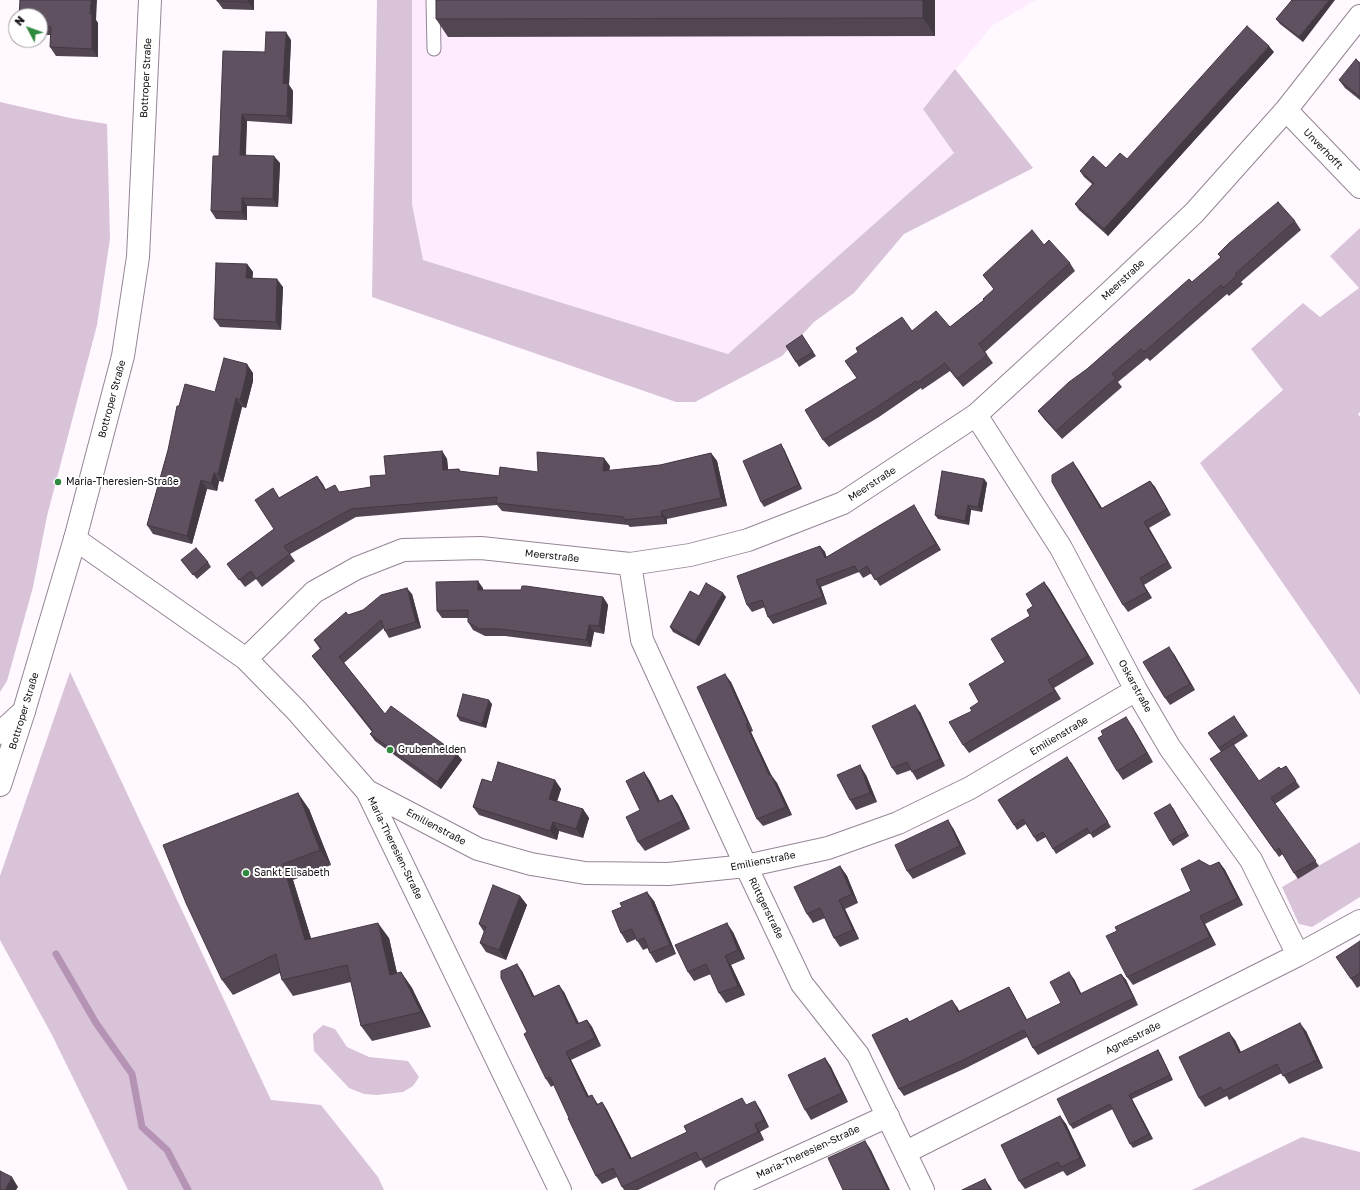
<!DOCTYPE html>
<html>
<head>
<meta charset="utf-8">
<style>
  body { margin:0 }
  #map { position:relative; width:1360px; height:1190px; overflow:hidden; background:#fff8ff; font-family:"Golos Text",sans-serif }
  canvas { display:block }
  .north { position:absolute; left:8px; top:8px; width:40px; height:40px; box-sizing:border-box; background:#fff; border:1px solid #a09ea0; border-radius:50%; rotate:311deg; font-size:11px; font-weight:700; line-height:16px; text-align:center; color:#110c11 }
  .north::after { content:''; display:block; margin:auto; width:14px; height:18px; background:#2e8b3d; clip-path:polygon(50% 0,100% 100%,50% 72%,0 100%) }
</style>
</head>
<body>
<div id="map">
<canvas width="1360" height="1190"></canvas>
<div class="north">N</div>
</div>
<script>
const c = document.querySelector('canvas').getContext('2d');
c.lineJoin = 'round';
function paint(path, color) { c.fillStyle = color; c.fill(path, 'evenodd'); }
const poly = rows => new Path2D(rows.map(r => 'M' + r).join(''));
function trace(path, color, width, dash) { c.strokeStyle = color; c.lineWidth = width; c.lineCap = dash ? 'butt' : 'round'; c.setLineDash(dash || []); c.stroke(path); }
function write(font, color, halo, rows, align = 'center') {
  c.font = font + ' "Golos Text",sans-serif'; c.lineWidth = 4; c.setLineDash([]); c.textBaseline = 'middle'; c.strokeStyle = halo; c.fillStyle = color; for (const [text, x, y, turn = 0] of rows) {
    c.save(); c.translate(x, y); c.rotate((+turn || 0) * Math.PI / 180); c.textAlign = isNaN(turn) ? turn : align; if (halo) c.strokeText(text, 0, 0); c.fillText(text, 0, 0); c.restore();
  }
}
paint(poly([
  [412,0,1036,0,993,25,923,108,954,153,728,354,423,260,412,204]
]), '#feecfe');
paint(poly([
  [377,0,412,0,412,204,423,260,728,354,954,153,923,109,955,69,1033,168,904,234,854,293,814,322,782,356,695,402,676,402,372,297],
  [0,102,70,118,107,124,110,239,97,325,47,516,33,587,7,681,0,692],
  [1360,228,1360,412,1358,414,1360,417,1360,695,1200,463,1283,390,1251,349,1303,303,1320,317,1359,288,1330,256],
  [70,672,271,1100,321,1105,378,1177,384,1190,128,1190,52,1035,0,940,0,876],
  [1360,842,1360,897,1312,927,1299,924,1282,887],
  [323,1025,335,1029,347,1047,369,1057,408,1061,419,1077,413,1086,403,1092,377,1095,364,1094,349,1088,314,1051,313,1034],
  [1302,1137,1360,1152,1360,1190,1192,1190]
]), '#d9c3d8');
trace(poly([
  [56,954,96,1023,132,1074,142,1127,167,1150,188,1190]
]), '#b593b5', 7);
const service = poly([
  [433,0,434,49]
]);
const minor = poly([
  [1286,110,1360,187],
  [976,415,1061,548,1136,690,1170,748,1251,860,1298,955],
  [75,539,246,659,296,710,367,791,560,1190],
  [630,564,642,640,746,866,802,984,858,1055,923,1190],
  [246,659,314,592,357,568,403,550,481,548,630,564,690,555,748,540,843,503,976,415,1109,293,1194,213,1286,110,1360,16],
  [0,733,24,711],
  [367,791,478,849,531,864,585,873,668,874,746,866,828,848,898,823,970,788,1136,690],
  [906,1152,1298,955,1360,921],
  [726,1190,888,1116]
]);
const secondary = poly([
  [0,785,24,711,75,539,123,356,138,257,150,0]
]);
trace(service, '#948594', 15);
trace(minor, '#948594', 24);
trace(secondary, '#948594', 24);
trace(service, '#fff', 13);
trace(minor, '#fff', 22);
trace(secondary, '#fff', 22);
paint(poly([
  [254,0,254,10,223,9,217,1],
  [935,0,935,36,448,37,436,19],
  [1292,0,1303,42,1280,24,1276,19],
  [40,16,96,20,98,23,98,57,56,56,50,47,50,35,40,35],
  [291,40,289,85,293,91,292,124,247,121,246,155,280,163,278,207,247,206,247,220,216,219,211,211,219,156,265,52],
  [1274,52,1108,236,1079,210,1075,204,1092,184,1084,177,1080,171,1106,168,1127,159],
  [1360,63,1360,100,1345,88,1339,80],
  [1295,221,1301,230,1241,282,1243,284,1229,296,1227,294,1150,361,1147,358,1118,382,1122,387,1062,439,1044,419,1038,411,1087,369,1192,282,1221,258,1218,254],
  [1044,245,1070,263,1075,271,985,352,993,363,963,387,950,371,922,390,921,388,879,417,829,447,823,440,857,378,912,331,950,327,984,300,994,289,983,275],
  [247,264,253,272,252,278,283,287,281,330,220,327,214,319],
  [802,335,816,356,799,367,796,362],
  [253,373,253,381,246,408,242,407,223,482,219,481,217,491,207,489,192,544,153,534,147,525,168,450,215,392],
  [784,449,802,489,764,507,761,502],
  [442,451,447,459,448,470,459,469,461,472,499,476,538,472,610,466,609,471,660,465,711,453,717,461,727,506,667,519,667,524,630,527,628,525,502,511,497,505,356,517,290,554,295,561,262,587,256,579,245,587,227,564,274,529,279,498,317,476,326,490,340,492,371,487,386,475],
  [1078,469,1102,508,1150,481,1155,487,1171,515,1149,528,1172,568,1144,585,1152,598,1128,612,1123,605],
  [984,479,987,483,982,512,971,510,969,525,938,519,935,515],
  [918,512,941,550,880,586,872,573,863,578,859,572,821,587,827,604,773,624,768,617,765,607,752,612,747,605,820,546,825,552,826,557],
  [181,560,208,562,211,567,197,579],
  [1044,582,1050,590,1094,664,1054,688,1061,699,969,753,963,745,972,711,979,702,1005,662,1030,616,1033,606],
  [483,588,483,590,603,597,608,605,604,634,594,632,591,647,505,636,485,636,473,630,468,622,468,618,442,618,437,611],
  [412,594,421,628,389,638,385,631,384,628,344,663,385,714,457,754,462,760,441,789,375,741,370,734,372,732,312,656,320,649,314,640,348,615],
  [699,596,726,597,699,646,673,632,670,627],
  [1174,654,1195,690,1170,705,1165,698],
  [731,682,753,731,751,732,771,775,777,783,792,815,763,826,757,819],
  [492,704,486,728,460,721,457,716],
  [920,712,945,766,917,780,911,770,897,775,892,768],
  [1234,716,1248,736,1234,745,1259,781,1286,766,1300,787,1275,804,1319,866,1298,879,1294,873,1283,854,1279,857,1210,759,1221,752,1208,733],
  [1132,726,1153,762,1123,780,1117,771],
  [1071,762,1111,827,1093,838,1090,833,1056,854,1046,837,1037,842,1026,824,1017,830,1014,825],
  [644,772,650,781,660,801,672,795,678,804,690,829,645,851,638,842,640,810],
  [866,775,877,802,856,810,850,800],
  [555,780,561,789,557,801,583,809,589,818,583,838,559,831,557,840,479,815,473,807,492,782],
  [1173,808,1189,836,1173,846,1170,841],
  [309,809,331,865,293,880,311,938,389,938,397,973,401,972,412,988,431,1027,372,1041,361,1026,351,982,293,996,282,980,280,973,233,995,222,980],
  [953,828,966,854,913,879,907,871],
  [1219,862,1225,870,1243,905,1205,924,1216,945,1133,985,1127,977,1191,891,1210,866],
  [840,866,847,876,858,903,845,909,859,939,840,947,834,938,825,918,813,923,807,914],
  [520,896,527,905,506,960,486,952,480,943,484,932,479,924],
  [654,901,676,954,656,963,650,953,648,948,643,950,636,939,627,943,621,933],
  [733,932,745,959,731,965,745,995,726,1003,719,993,711,974,694,981,688,972],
  [1360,941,1360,986,1357,988,1351,979],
  [522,971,534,996,564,992,579,1023,587,1020,592,1027,601,1046,571,1060,589,1097,598,1104,602,1102,607,1110,632,1159,747,1105,760,1109,769,1127,760,1132,764,1140,706,1168,701,1160,638,1190,624,1190,617,1177,602,1184,596,1176,554,1085,551,1087,546,1079,527,1032],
  [1121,974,1126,980,1138,1005,1038,1055,1033,1048,1027,1037,966,1068,904,1096,899,1089,907,1018,910,1022,957,1007,959,1011,1009,987,1013,994,1027,1020,1061,1003,1074,979,1081,994],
  [1306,1031,1323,1068,1289,1084,1282,1073,1229,1100,1227,1096,1205,1107,1199,1098,1235,1040,1241,1052],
  [1158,1050,1161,1055,1173,1080,1132,1099,1153,1139,1133,1148,1130,1144,1113,1109,1073,1129,1070,1125],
  [825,1058,831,1067,848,1102,811,1120,805,1110],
  [1060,1116,1066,1124,1086,1166,1067,1176,1063,1171,1025,1189,1019,1181]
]), '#534653');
paint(poly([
  [91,0,97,0,96,20,98,23,98,57,92,49,90,14],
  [248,0,254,0,254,10,248,2],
  [923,0,935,0,935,36,923,18],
  [1329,0,1335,0,1303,42,1299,37],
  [286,32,291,40,289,85,293,91,292,124,287,116,283,83],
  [1269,46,1274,52,1108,236,1104,229],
  [242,114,247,121,245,163,240,155],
  [274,156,280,163,278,207,273,199],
  [242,198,247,206,247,220,242,212],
  [247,264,253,272,252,286,246,278],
  [277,279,283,287,281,330,276,322],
  [247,364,253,373,253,381,246,408,240,400],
  [236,398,242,407,223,482,218,474],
  [781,444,784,449,802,489,799,485],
  [442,451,447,459,449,478,443,470],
  [711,453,717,461,727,506,721,498],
  [604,458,610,466,608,479,603,471],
  [1073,462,1078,469,1106,515,1101,509],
  [214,473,219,481,217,491,211,483],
  [317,476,323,484,330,498,325,490],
  [984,479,987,483,982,512,978,507],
  [201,480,207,489,192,544,187,536],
  [1150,481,1155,487,1171,515,1167,509],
  [914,505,918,512,941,550,936,544],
  [968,505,971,510,969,525,965,521],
  [661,511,667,519,667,524,662,516],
  [1144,522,1149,528,1172,568,1168,562],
  [820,546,825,552,829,564,825,558],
  [1140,578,1144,585,1152,598,1147,592],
  [816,580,821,587,827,604,823,597],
  [478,581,483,588,484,598,478,590],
  [1044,582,1050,590,1094,664,1088,656],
  [407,588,412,594,421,628,416,622],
  [723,593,726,597,699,646,695,642],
  [603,597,608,605,604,634,599,626],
  [589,625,594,632,591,647,586,640],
  [1169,647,1174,654,1195,690,1190,684],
  [725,674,731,682,753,731,748,723],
  [1048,680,1054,688,1061,699,1055,691],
  [489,700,492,704,486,728,482,724],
  [915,705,920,712,945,766,940,759],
  [1126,717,1132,726,1153,762,1147,753],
  [746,724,751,732,775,783,769,775],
  [457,754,462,760,441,789,437,782],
  [860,765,866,775,877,802,870,793],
  [644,772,650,781,665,811,658,802],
  [771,775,777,783,792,815,786,807],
  [555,780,561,789,555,808,549,799],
  [298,793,309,809,331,865,320,850],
  [672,795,678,804,690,829,684,820],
  [1170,804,1173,808,1189,836,1186,832],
  [583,809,589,818,583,838,576,829],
  [948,820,953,828,966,854,960,846],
  [553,822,559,831,557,840,550,831],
  [1219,862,1225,870,1243,905,1238,898],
  [283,864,293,880,316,955,305,940],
  [840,866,847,876,858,903,852,894],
  [647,892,654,901,676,954,670,945],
  [520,896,527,905,506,960,499,950],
  [839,900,845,909,859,939,853,930],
  [1200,916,1205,924,1216,945,1210,937],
  [378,923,389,938,401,991,390,975],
  [727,923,733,932,745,959,738,950],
  [725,956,731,965,745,995,738,986],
  [517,964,522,971,538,1004,533,997],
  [401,972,412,988,431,1027,421,1012],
  [1069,972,1074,979,1085,1001,1080,994],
  [1121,974,1126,980,1138,1005,1134,998],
  [559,985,564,992,582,1032,577,1024],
  [1009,987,1013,994,1031,1027,1026,1020],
  [952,1000,957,1007,963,1018,958,1012],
  [587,1020,592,1027,601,1046,595,1038],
  [1300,1023,1306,1031,1323,1068,1317,1060],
  [1229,1032,1235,1040,1245,1061,1239,1053],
  [1158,1050,1161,1055,1173,1080,1170,1075],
  [566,1052,571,1060,593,1105,587,1097],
  [825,1058,831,1067,848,1102,842,1093],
  [592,1095,597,1103,602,1112,597,1105],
  [1129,1095,1132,1099,1153,1139,1149,1134],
  [755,1101,760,1109,769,1127,764,1120],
  [602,1102,607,1110,636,1167,630,1159],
  [1060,1116,1066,1124,1086,1166,1080,1158],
  [755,1124,760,1132,764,1140,758,1132],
  [865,1141,871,1150,890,1190,888,1190],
  [12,1177,18,1187,16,1190,5,1190],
  [985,1179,991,1188,992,1190,990,1190]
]), '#433943');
const building = poly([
  [20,0,91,0,90,14,92,14,92,49,50,47,51,27,40,26,40,16,19,16,20,0],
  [217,0,248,0,248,2,217,1,217,0],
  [436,0,923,0,923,18,436,19,436,0],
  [1292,0,1329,0,1299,37,1276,19,1292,0],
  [1247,26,1269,46,1104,229,1075,204,1094,183,1080,171,1093,156,1106,168,1120,153,1127,159,1247,26],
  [266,32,286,32,283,83,288,84,287,116,242,114,240,155,274,156,273,199,242,198,242,212,211,211,213,156,219,156,223,51,265,52,266,32],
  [1356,59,1360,63,1360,97,1339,80,1356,59],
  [1278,202,1295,221,1235,274,1237,275,1223,288,1221,285,1144,352,1141,349,1112,374,1116,378,1056,431,1038,411,1069,382,1087,369,1189,279,1192,282,1221,257,1218,254,1229,243,1278,202],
  [1032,230,1044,245,1049,240,1070,263,979,344,987,355,957,379,945,363,917,383,916,381,874,409,823,440,805,410,857,378,845,361,858,352,856,348,902,317,912,331,936,311,950,327,984,300,983,299,994,289,983,275,1032,230],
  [216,263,247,264,246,278,277,279,276,322,214,319,216,263],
  [802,335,813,352,796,362,786,346,802,335],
  [224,358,247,364,247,372,240,400,236,398,218,474,214,473,211,483,201,480,187,536,147,525,168,450,177,406,179,406,185,384,215,392,224,358],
  [781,444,799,485,761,502,743,461,781,444],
  [442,451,443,470,459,469,459,471,499,476,500,467,538,472,537,452,604,458,603,471,660,465,711,453,721,498,661,511,662,516,624,520,624,517,496,503,497,497,351,509,284,546,290,554,256,579,251,571,239,580,227,564,274,529,255,500,273,488,279,498,317,476,325,490,335,485,339,492,371,487,370,476,386,475,384,456,442,451],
  [1073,462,1101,509,1150,481,1167,509,1144,522,1168,562,1140,578,1147,592,1123,605,1052,482,1052,475,1073,462],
  [942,471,984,479,978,507,968,505,965,521,935,515,942,471],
  [914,505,936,544,875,580,867,566,858,572,855,566,816,580,823,597,768,617,762,600,747,605,737,576,820,546,825,558,914,505],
  [196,548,208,562,193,575,181,560,196,548],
  [478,581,478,590,521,590,522,586,526,586,603,597,599,626,589,625,586,640,500,629,479,629,468,622,468,610,437,611,436,582,478,581],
  [1044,582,1088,656,1048,680,1055,691,963,745,949,722,972,711,970,708,979,702,969,684,1005,662,991,639,1030,616,1027,610,1033,606,1026,594,1044,582],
  [706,583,723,593,695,642,670,627,690,591,699,596,706,583],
  [407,588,416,622,385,631,381,620,339,657,385,714,391,706,457,754,437,782,370,734,373,731,312,656,321,648,314,640,346,612,348,615,363,610,381,595,407,588],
  [1169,647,1190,684,1165,698,1143,662,1169,647],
  [725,674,748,723,746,724,769,775,771,775,786,807,757,819,697,687,725,674],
  [463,694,489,700,482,724,457,716,463,694],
  [915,705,940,759,912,772,907,762,892,768,872,726,915,705],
  [1234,716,1244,732,1219,748,1208,733,1234,716],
  [1126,717,1147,753,1117,771,1098,738,1103,735,1101,731,1126,717],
  [1233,744,1259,781,1279,767,1281,769,1286,766,1296,781,1271,798,1316,861,1294,873,1279,848,1275,851,1210,759,1233,744],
  [1067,757,1108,822,1090,834,1087,828,1053,849,1043,832,1034,837,1023,819,1014,825,998,800,1067,757],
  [498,762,555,780,549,799,583,809,576,829,553,822,550,831,473,807,482,779,492,782,498,762],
  [860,765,870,793,850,800,837,775,860,765],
  [644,772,658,802,672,795,684,820,638,842,626,817,640,810,626,781,644,772],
  [298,793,320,850,283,864,305,940,378,923,390,975,401,972,421,1012,361,1026,347,965,282,980,276,954,222,980,186,903,163,845,298,793],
  [1170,804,1186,832,1170,841,1154,813,1170,804],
  [948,820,960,846,907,871,895,845,948,820],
  [1199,860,1210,866,1219,862,1238,898,1200,916,1210,937,1127,977,1106,936,1117,931,1115,927,1191,891,1181,869,1199,860],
  [840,866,852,894,839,900,853,930,834,938,820,908,807,914,794,887,840,866],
  [493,885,520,896,499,950,480,943,486,927,479,924,493,885],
  [647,892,670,945,650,953,644,938,637,941,632,929,621,933,612,911,622,907,620,903,647,892],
  [727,923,738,950,725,956,738,986,719,993,706,964,688,972,675,945,727,923],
  [1360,941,1360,973,1351,979,1336,957,1360,941],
  [517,964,533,997,559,985,577,1024,587,1020,595,1038,566,1052,587,1097,592,1095,597,1105,602,1102,630,1159,687,1132,684,1126,742,1098,746,1105,755,1101,764,1120,755,1124,758,1132,700,1160,696,1152,622,1187,613,1168,596,1176,568,1118,569,1118,550,1077,546,1079,524,1034,527,1032,501,978,501,971,517,964],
  [1069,972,1080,994,1121,974,1134,998,1033,1048,1024,1030,961,1061,899,1089,872,1035,907,1018,909,1022,952,1000,958,1012,1009,987,1026,1020,1061,1003,1050,982,1069,972],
  [1300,1023,1317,1060,1283,1076,1277,1064,1223,1091,1221,1087,1199,1098,1179,1057,1229,1032,1239,1053,1300,1023],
  [1158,1050,1170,1075,1129,1095,1149,1134,1130,1144,1110,1104,1070,1125,1057,1099,1158,1050],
  [825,1058,842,1093,805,1110,788,1075,825,1058],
  [1060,1116,1080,1158,1061,1167,1058,1162,1019,1181,1001,1145,1060,1116],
  [865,1141,888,1190,843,1190,828,1158,865,1141],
  [0,1171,12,1177,5,1190,0,1190,0,1171],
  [985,1179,990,1190,962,1190,985,1179]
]);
paint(building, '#605160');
trace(building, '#433943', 1);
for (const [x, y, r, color] of [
  [58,482,4,"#2e8b3d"],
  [390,750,4,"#2e8b3d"],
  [246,873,4,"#2e8b3d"]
]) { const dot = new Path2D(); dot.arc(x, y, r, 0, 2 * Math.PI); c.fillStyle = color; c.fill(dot); trace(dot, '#fff', 1.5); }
write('10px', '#110c11', '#fff', [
  ["Bottroper Straße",146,78,-87],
  ["Unverhofft",1323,149,46],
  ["Meerstraße",1123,280,-43],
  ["Bottroper Straße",112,399,-75],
  ["Meerstraße",872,484,-33],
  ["Meerstraße",552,556,6],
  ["Oskarstraße",1135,686,61],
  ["Bottroper Straße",24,711,-73],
  ["Emilienstraße",1059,736,-31],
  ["Emilienstraße",436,827,28],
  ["Maria-Theresien-Straße",395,848,64],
  ["Emilienstraße",763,861,-11],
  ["Rüttgerstraße",766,908,64],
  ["Agnesstraße",1133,1038,-27],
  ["Maria-Theresien-Straße",808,1152,-25]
]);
write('10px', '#110c11', '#fff', [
  ["Maria-Theresien-Straße",66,482],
  ["Grubenhelden",398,750],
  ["Sankt Elisabeth",254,873]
], 'left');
</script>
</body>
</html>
